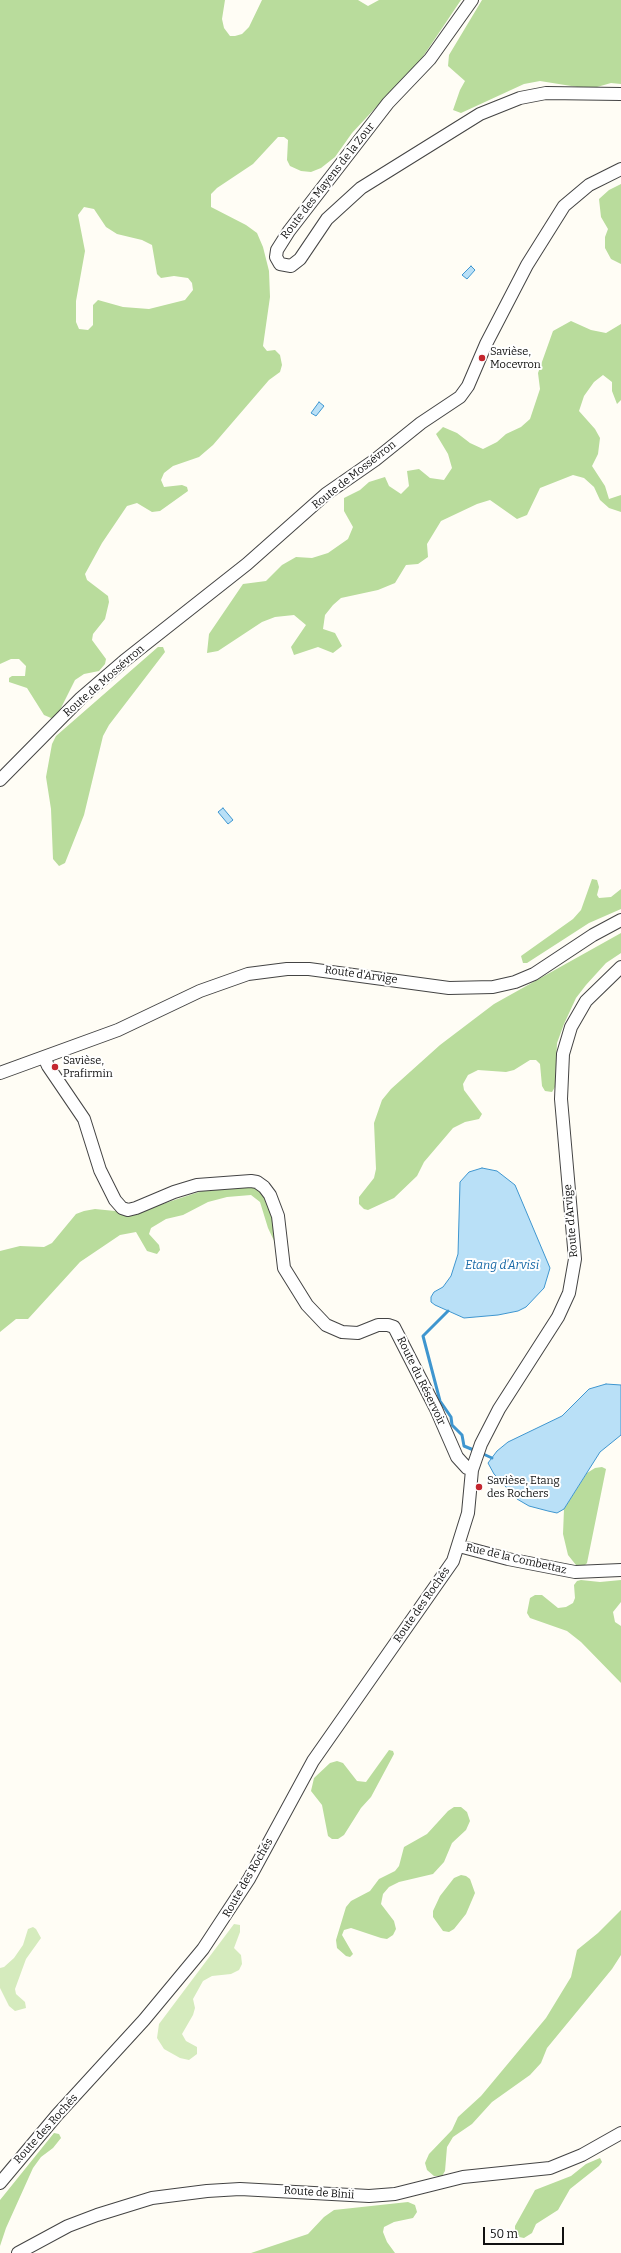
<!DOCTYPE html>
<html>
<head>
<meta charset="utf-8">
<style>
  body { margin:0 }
  #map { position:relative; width:621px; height:2253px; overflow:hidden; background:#fffdf5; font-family:Bitter,serif }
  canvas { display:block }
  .scale { position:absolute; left:483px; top:2227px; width:81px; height:18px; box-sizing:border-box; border:2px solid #111; border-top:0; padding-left:5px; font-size:12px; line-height:14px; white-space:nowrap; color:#111; -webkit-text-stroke:3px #fff; paint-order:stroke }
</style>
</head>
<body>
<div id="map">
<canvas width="621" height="2253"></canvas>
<div class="scale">50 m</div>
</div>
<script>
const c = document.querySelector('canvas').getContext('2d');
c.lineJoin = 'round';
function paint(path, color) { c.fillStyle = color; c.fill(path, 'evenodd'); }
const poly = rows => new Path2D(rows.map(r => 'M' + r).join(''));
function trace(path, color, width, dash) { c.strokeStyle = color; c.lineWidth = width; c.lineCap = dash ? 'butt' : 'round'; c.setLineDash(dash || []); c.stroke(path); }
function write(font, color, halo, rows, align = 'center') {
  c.font = font + ' Bitter,serif'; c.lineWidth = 4; c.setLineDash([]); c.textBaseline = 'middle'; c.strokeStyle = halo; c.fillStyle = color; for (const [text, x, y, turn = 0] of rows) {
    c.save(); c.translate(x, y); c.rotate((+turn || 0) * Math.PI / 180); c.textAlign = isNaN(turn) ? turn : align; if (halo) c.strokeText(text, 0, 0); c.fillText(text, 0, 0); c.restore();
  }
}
paint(poly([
  [234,1924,240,1925,240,1932,234,1948,241,1955,242,1964,239,1970,231,1974,212,1976,203,1981,193,1999,195,2008,193,2015,182,2034,186,2041,197,2047,197,2054,189,2060,180,2058,164,2049,157,2038,159,2024],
  [33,1927,36,1929,41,1938,26,1959,15,1989,16,1994,25,2002,26,2008,15,2011,9,2006,0,1988,0,1968,4,1967,14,1958,23,1945,28,1929]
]), '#d5ebbd');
paint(poly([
  [0,0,225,0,222,19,224,28,230,36,235,36,242,34,249,27,262,0,358,0,368,6,379,0,461,0,422,58,352,133,335,157,321,168,311,172,301,171,290,166,287,160,288,140,284,137,278,137,253,164,217,188,211,194,211,207,246,225,257,233,263,247,269,271,270,297,263,346,267,351,275,350,280,355,282,365,280,372,269,380,213,445,199,457,173,466,164,473,161,480,164,487,182,485,187,487,188,491,160,511,152,512,137,503,127,506,102,543,85,574,87,580,108,596,109,602,105,619,93,634,92,640,106,659,105,664,99,671,84,674,75,680,57,716,51,718,44,715,27,688,9,682,9,678,12,676,25,676,26,666,19,659,11,659,0,664],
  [84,207,94,209,106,227,117,234,142,240,152,245,157,274,161,278,174,276,188,278,192,283,193,290,185,300,149,309,123,307,98,300,93,305,93,325,88,330,79,329,76,322,76,301,85,251,78,215],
  [482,0,621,0,621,84,611,83,590,89,540,81,524,84,461,113,453,110,460,90,465,81,448,66,449,55],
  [621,184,621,264,611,259,605,248,605,237,608,229,601,217,599,199,609,190],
  [571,321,591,330,606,333,621,324,621,400,617,404,612,391,612,382,603,375,594,382,584,396,579,411,595,429,600,438,598,454,592,466,605,486,609,499,621,495,621,512,609,508,600,500,594,487,584,478,573,475,540,488,527,515,517,519,490,500,477,504,441,521,427,544,428,557,418,564,406,565,395,583,378,590,341,598,333,605,325,615,323,629,335,633,342,646,333,653,318,647,294,655,291,647,306,625,294,615,275,617,262,622,218,651,207,653,209,634,243,584,266,581,282,565,296,557,312,558,328,553,348,539,353,527,344,511,344,498,360,490,369,482,385,477,389,486,401,494,409,486,407,471,419,469,430,478,444,480,452,468,448,454,436,434,443,427,457,433,470,443,483,449,497,442,506,434,521,427,530,419,540,389,538,373,553,331],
  [158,647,163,647,165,652,109,725,103,736,84,815,65,863,59,866,53,859,51,809,46,777,52,744,56,736],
  [592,879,597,880,599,887,597,895,599,898,611,897,621,889,621,909,589,923,527,963,523,963,521,956,573,919,581,910],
  [621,933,621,953,606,963,586,985,576,998,564,1024,557,1043,555,1087,552,1092,545,1091,542,1086,540,1064,536,1060,530,1060,514,1070,506,1072,478,1070,468,1075,463,1084,464,1090,482,1114,479,1119,465,1122,453,1128,424,1162,417,1176,394,1198,368,1210,364,1209,359,1204,359,1197,374,1178,376,1169,374,1123,382,1100,391,1089,440,1045,494,1004],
  [243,1185,253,1186,262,1191,271,1203,276,1245,268,1228,260,1202,251,1195,227,1197,208,1202,183,1215,166,1219,151,1228,149,1234,159,1245,160,1250,157,1254,147,1251,136,1232,120,1235,80,1262,28,1319,16,1319,0,1332,0,1251,20,1246,44,1247,52,1243,76,1214,84,1211,95,1209,135,1213,202,1191],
  [602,1467,606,1469,587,1563,584,1566,576,1565,568,1555,563,1534,564,1509,587,1473,595,1468],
  [581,1580,600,1582,621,1580,621,1602,613,1612,615,1622,621,1626,621,1683,581,1642,567,1631,530,1618,527,1613,530,1598,535,1595,542,1595,558,1608,566,1607,573,1603,575,1598,574,1585,577,1581],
  [389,1750,393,1751,394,1754,371,1797,361,1808,344,1835,338,1839,332,1839,328,1836,322,1805,311,1791,314,1778,330,1763,337,1761,343,1763,357,1781,366,1782],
  [454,1807,461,1807,467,1812,470,1821,466,1830,452,1843,444,1862,433,1874,399,1882,389,1887,383,1894,381,1904,394,1921,396,1929,393,1935,387,1939,381,1938,351,1928,344,1930,342,1935,353,1954,350,1957,346,1956,337,1948,336,1940,346,1907,351,1901,370,1891,379,1879,395,1871,399,1866,404,1847,427,1834,448,1811],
  [461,1875,466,1876,470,1879,475,1893,466,1914,454,1929,449,1932,443,1931,433,1917,433,1911,440,1896,454,1878],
  [621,1910,621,1955,612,1969,547,2048,541,2063,530,2075,492,2102,472,2124,453,2137,447,2147,445,2171,442,2176,434,2176,427,2170,425,2163,429,2154,452,2130,458,2117,481,2096,546,2018,571,1977,577,1950,598,1933],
  [54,2133,59,2134,61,2138,53,2148,41,2157,33,2168,6,2228,0,2246,0,2200],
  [600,2158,602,2162,599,2166,570,2189,558,2210,536,2224,532,2233,524,2238,519,2237,515,2232,515,2226,535,2190,571,2176,586,2164],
  [408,2202,415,2205,417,2212,413,2218,394,2222,384,2227,383,2232,387,2242,395,2253,251,2253,308,2234,324,2217,334,2210]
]), '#b9dc9c');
const water = poly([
  [471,266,475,270,467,279,462,275,471,266],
  [319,402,324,406,316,416,311,413,319,402],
  [223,808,233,820,228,824,218,812,223,808],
  [482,1168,497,1171,515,1185,550,1268,544,1288,526,1307,518,1311,498,1315,464,1318,435,1305,431,1302,431,1297,434,1292,443,1287,451,1276,458,1254,460,1182,469,1172,482,1168],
  [606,1384,621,1385,621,1435,600,1452,564,1509,557,1513,548,1511,529,1506,517,1499,494,1474,488,1463,497,1451,508,1442,562,1416,589,1389,606,1384]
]);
paint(water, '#b9e0f7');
trace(water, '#3f96cf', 1);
trace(poly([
  [448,1311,423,1336,440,1401,451,1417,452,1425,462,1435,464,1446,476,1451],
  [481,1453,492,1458]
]), '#3f96cf', 3);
const tertiary = poly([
  [472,0,430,59,388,103,289,231,277,250,276,257,280,264,291,266,300,259,327,219,361,188,480,114,520,98,546,93,621,94],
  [0,780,81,698,124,661,247,564,326,494,375,460,421,423,460,397,468,386,486,344,527,265,564,206,589,185,621,169],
  [44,1057,48,1066,84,1119,100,1170,115,1200,122,1208,128,1210,136,1208,174,1192,197,1185,251,1181,257,1182,264,1187,270,1195,278,1216,284,1268,307,1305,326,1325,342,1332,358,1333,378,1325,388,1325,394,1327,436,1409,457,1457,467,1468,472,1470],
  [0,1073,118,1030,200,991,248,974,287,969,309,969,449,988,493,987,515,982,534,974,593,935,621,920],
  [459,1546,508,1559,575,1572,621,1570],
  [0,2183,57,2115,144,2020,203,1949,249,1879,313,1761,453,1561,468,1513,472,1470,481,1444,499,1409,558,1317,569,1293,575,1259,561,1099,563,1054,571,1027,586,1001,621,967],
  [18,2253,68,2226,97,2215,152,2198,207,2191,240,2189,369,2196,395,2194,463,2177,550,2168,582,2155,621,2133]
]);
trace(tertiary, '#444', 14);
trace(tertiary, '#fff', 12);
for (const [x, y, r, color] of [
  [482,358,4,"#c4262e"],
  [55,1067,4,"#c4262e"],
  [479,1487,4,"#c4262e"]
]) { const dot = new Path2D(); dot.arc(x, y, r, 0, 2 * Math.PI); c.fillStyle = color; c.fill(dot); trace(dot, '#fff', 1.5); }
write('11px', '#111', '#fff', [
  ["Route des Mayens de la Zour",328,181,-52],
  ["Route de Mossévron",354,475,-38],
  ["Route de Mossévron",104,681,-41],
  ["Route d'Arvige",361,975,8],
  ["Route d'Arvige",571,1221,-95],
  ["Route du Réservoir",421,1381,64],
  ["Rue de la Combettaz",516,1559,13],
  ["Route des Rochés",422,1605,-55],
  ["Route des Rochés",248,1878,-60],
  ["Route des Rochés",46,2129,-48],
  ["Route de Binii",319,2193,4]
]);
write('11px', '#111', '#fff', [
  ["Savièse,",490,352],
  ["Mocevron",490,365],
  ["Savièse,",63,1061],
  ["Prafirmin",63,1074],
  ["Savièse, Etang",487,1481],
  ["des Rochers",487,1494]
], 'left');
write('italic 12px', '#1768a6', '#fff', [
  ["Etang d'Arvisi",502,1266]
]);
</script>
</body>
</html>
